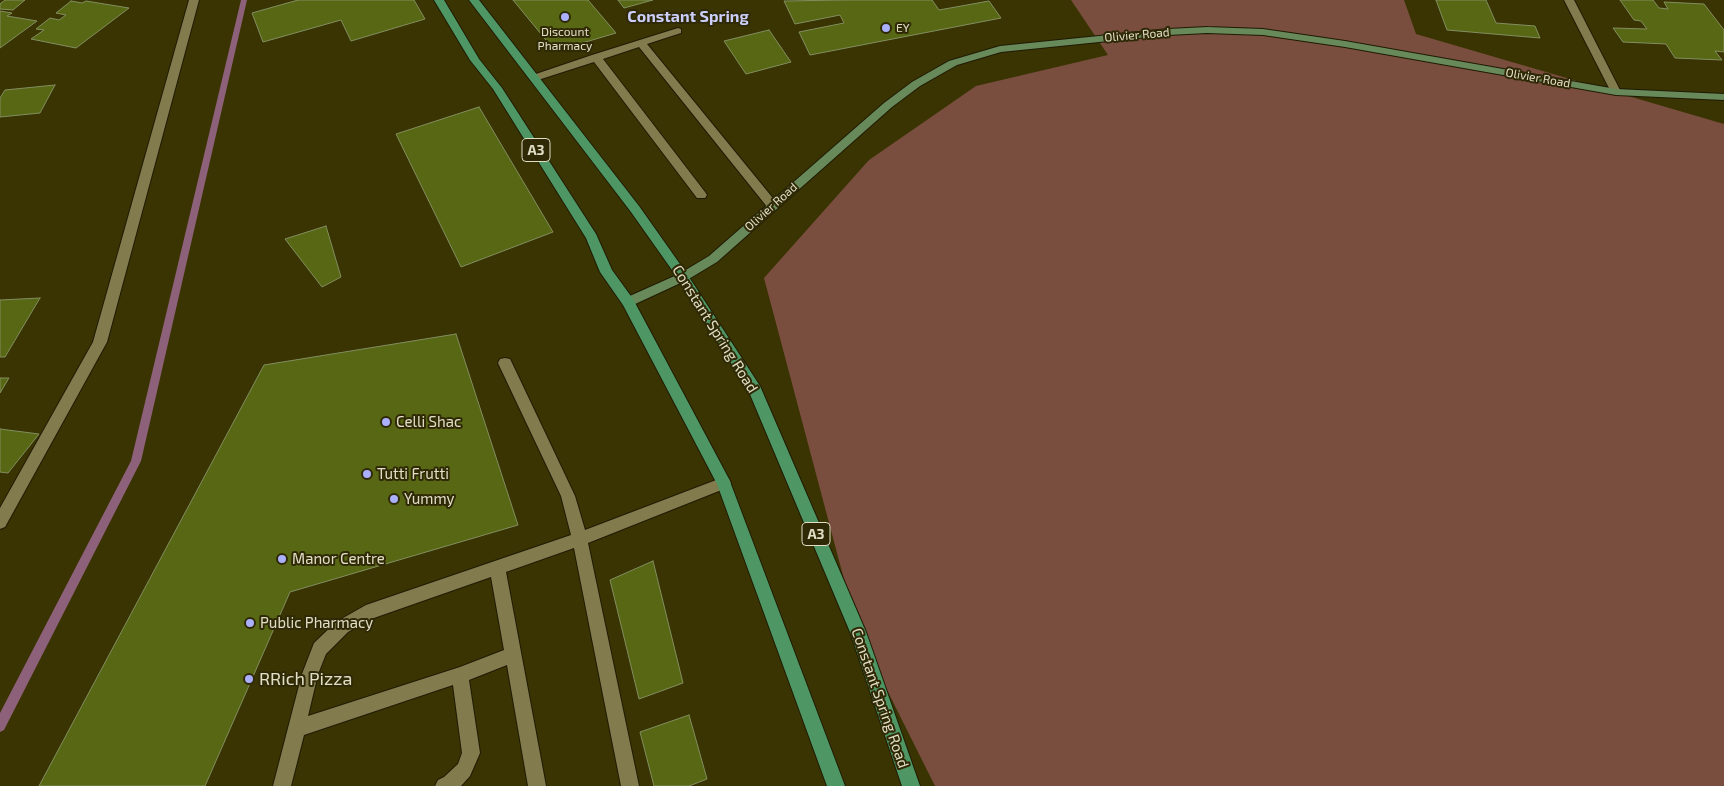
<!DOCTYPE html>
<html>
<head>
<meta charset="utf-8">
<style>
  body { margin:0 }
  canvas { display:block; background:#3a3302 }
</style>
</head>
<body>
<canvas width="1724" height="786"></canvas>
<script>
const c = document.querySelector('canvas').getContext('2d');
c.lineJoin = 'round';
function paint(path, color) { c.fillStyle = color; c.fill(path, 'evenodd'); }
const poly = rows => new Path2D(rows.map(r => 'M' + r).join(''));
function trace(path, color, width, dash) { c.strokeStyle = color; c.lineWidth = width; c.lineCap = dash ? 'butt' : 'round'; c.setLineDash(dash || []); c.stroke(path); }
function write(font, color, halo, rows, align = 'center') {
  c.font = font + ' "Exo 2",sans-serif'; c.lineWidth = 4; c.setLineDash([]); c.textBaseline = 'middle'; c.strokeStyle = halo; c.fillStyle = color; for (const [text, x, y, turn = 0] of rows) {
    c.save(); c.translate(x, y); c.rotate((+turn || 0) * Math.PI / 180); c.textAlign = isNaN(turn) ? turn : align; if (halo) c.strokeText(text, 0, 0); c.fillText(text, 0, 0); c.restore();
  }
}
paint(poly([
  [1071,0,1404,0,1416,34,1724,124,1724,786,935,786,858,632,764,278,869,160,976,86,1108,55]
]), '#794e3e');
paint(poly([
  [241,0,247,0,141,461,4,730,0,732,0,713,131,461,241,0]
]), '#8e617a');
const building = poly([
  [5,0,25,0,13,10,0,9,0,4,5,0],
  [298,0,414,0,425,19,351,41,341,20,263,42,252,13,298,0],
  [513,0,588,0,616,33,555,51,513,0],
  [618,0,653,0,624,8,618,0],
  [843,0,932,0,939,10,989,1,1001,18,810,55,799,32,844,23,840,15,795,24,784,1,843,0],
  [1436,0,1486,0,1496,23,1535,26,1540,38,1447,30,1436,0],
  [1620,0,1653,0,1659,8,1668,9,1664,2,1704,4,1724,30,1724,52,1715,51,1722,60,1675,58,1666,44,1623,42,1613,28,1647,29,1641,21,1634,20,1620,0],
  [71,1,82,3,86,1,129,8,76,48,31,39,44,30,36,29,50,18,59,20,66,15,56,13,71,1],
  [0,11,12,13,7,16,37,21,0,48,0,11],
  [769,30,791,62,746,74,724,41,769,30],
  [55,85,40,113,0,117,0,98,5,90,55,85],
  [479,107,553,232,461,267,396,134,479,107],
  [326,226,341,277,322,287,285,239,326,226],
  [40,298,5,357,0,357,0,300,40,298],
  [456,334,518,525,290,592,205,786,39,786,264,365,456,334],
  [0,378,9,378,0,393,0,378],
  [0,429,39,434,8,473,0,472,0,429],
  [653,561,683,683,639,699,610,580,653,561],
  [689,715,707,779,689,786,654,786,640,732,689,715]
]);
paint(building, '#576713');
trace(building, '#828e61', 1);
const service = poly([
  [678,28,681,29,681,33,647,44,776,202,778,205,776,208,768,208,639,47,603,59,705,192,707,195,705,198,697,198,594,62,538,80,534,81,529,78,530,76,592,55,678,28],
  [505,358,510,359,512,363,575,496,585,530,724,477,729,479,731,483,729,487,588,543,639,786,621,786,574,548,506,572,546,786,528,786,507,665,469,680,480,753,470,776,461,786,435,786,438,780,444,777,458,764,462,753,453,685,304,735,291,786,273,786,302,674,314,643,336,622,366,605,571,535,561,496,498,363,500,359,505,358],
  [491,577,504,650,460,667,308,716,318,674,326,654,348,632,371,619,491,577]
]);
const minor = poly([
  [189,0,199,0,107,342,5,527,0,529,0,508,93,342,189,0],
  [1564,0,1574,0,1621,92,1620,94,1612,94,1611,92,1564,0]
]);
const secondary = poly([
  [1207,27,1263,29,1345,41,1616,89,1724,94,1724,100,1616,95,1345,47,1263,35,1207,33,1168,35,1001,52,957,65,920,86,892,107,717,262,687,280,633,305,623,305,622,302,623,299,679,274,709,256,884,103,912,82,949,61,1000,46,1168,29,1207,27]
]);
const primary = poly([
  [434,0,444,0,479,59,502,88,596,234,612,270,633,299,729,479,845,786,827,786,717,484,623,305,600,272,586,238,493,89,470,60,434,0],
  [469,0,479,0,639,206,687,274,760,386,866,632,920,786,902,786,850,632,749,392,679,280,631,212,469,0]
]);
trace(service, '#1f1b04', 2);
trace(minor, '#1f1b04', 2);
trace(secondary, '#1f1b04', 2);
trace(primary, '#1f1b04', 2);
paint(service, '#827b4d');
paint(minor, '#827b4d');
paint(secondary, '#688959');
paint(primary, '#4e9765');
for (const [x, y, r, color] of [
  [565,17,5,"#aab0fb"],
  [886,28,5,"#aab0fb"],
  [386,422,5,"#aab0fb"],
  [367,474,5,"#aab0fb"],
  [394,499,5,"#aab0fb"],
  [282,559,5,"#aab0fb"],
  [250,623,5,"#aab0fb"],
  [249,679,5,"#aab0fb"]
]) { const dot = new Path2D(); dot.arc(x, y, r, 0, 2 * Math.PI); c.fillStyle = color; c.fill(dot); trace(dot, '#2f2906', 2); }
write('12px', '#e1dec6', '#2f2906', [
  ["EY",896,28],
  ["Discount",565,32,"center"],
  ["Pharmacy",565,46,"center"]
], 'left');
write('12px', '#e1dec6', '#2f2906', [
  ["Olivier Road",1137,35,-5],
  ["Olivier Road",1538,78,10],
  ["Olivier Road",771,207,-42]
]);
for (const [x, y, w] of [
  [536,150,28],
  [816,534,28]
]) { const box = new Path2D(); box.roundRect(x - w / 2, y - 11.5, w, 23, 4); c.fillStyle = '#2f2906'; c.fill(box); trace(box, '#e1dec6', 1); }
write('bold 14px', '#e1dec6', null, [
  ["A3",536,150],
  ["A3",816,534]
]);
write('15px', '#e1dec6', '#2f2906', [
  ["Constant Spring Road",715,329,58],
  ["Constant Spring Road",880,698,71]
]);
write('15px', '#e1dec6', '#2f2906', [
  ["Celli Shac",396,422],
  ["Tutti Frutti",377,474],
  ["Yummy",404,499],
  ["Manor Centre",292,559],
  ["Public Pharmacy",260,623]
], 'left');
write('bold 16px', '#cacef9', '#2f2906', [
  ["Constant Spring",688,17]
]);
write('18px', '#e1dec6', '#2f2906', [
  ["RRich Pizza",259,679]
], 'left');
</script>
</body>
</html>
